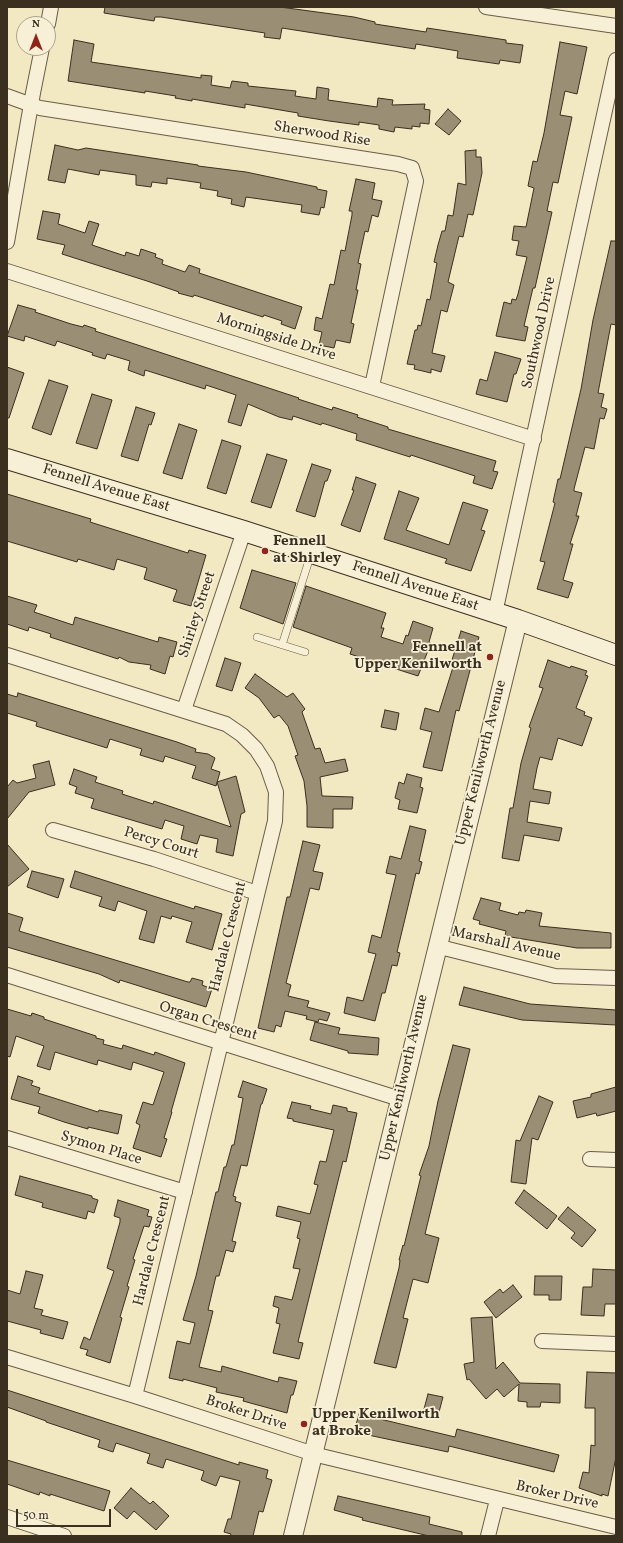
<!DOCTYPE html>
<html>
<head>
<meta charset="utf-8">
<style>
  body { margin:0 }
  #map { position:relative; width:623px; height:1543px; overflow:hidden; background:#f2e8c2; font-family:Vollkorn,serif }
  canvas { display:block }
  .frame { position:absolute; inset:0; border:8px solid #3b2f1f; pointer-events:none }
  .north { position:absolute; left:16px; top:16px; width:40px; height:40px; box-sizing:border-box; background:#f7f0d7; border:1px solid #aca38d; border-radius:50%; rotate:0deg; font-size:11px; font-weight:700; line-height:16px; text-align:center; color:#3b2f1f }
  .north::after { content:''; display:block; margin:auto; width:14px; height:18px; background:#8f2418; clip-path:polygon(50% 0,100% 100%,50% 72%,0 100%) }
  .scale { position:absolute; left:16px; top:1509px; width:95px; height:18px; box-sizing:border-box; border:2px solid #3b2f1f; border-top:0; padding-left:5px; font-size:12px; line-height:14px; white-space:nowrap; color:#3b2f1f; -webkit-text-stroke:3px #f7f0d7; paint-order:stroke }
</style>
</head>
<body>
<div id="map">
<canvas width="623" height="1543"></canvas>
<div class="frame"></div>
<div class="north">N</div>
<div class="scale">50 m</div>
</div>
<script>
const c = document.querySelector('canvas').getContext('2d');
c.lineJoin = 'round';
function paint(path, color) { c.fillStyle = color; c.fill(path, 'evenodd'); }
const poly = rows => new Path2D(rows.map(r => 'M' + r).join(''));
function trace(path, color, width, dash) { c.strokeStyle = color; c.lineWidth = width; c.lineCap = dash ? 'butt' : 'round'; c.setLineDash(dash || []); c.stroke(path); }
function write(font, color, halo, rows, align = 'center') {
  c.font = font + ' Vollkorn,serif'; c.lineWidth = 3.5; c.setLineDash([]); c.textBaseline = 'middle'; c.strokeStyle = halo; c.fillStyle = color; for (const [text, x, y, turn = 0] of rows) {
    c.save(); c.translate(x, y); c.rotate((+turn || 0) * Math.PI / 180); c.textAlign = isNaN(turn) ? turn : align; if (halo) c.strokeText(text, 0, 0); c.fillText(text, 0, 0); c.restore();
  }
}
const building = poly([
  [105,7,280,7,354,17,375,22,375,24,426,32,427,28,506,40,506,43,523,45,520,63,500,60,499,64,457,58,458,51,416,44,415,49,282,28,280,39,264,37,265,33,161,17,155,17,154,21,104,13,105,7],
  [74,40,94,44,91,62,201,78,201,75,212,76,211,85,230,88,232,81,248,83,248,86,296,91,295,96,316,99,317,87,329,89,328,100,377,107,378,98,393,100,392,105,425,104,424,109,430,110,429,124,420,123,420,127,412,126,412,129,395,127,394,132,379,129,379,125,359,122,359,125,329,121,298,116,298,113,245,104,245,108,192,99,192,101,175,98,176,96,145,91,145,93,68,81,74,40],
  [560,42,587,47,577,94,565,91,560,115,572,117,558,183,553,182,547,211,552,212,535,288,533,288,524,326,528,327,525,341,496,336,504,302,511,304,512,299,516,300,518,294,527,257,516,255,519,241,512,240,514,226,526,227,534,188,528,186,533,161,537,162,544,133,560,42],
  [448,109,461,121,449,135,435,124,448,109],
  [55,145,78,150,86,148,198,165,198,166,246,172,317,187,317,189,327,191,324,208,321,207,319,215,301,212,302,205,246,197,244,207,231,204,232,199,217,196,218,191,200,188,201,183,167,178,167,184,152,182,151,187,136,185,136,175,100,170,99,175,68,169,65,183,48,180,55,145],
  [476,150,476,157,481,157,482,173,473,215,468,214,463,237,459,236,448,282,454,285,447,312,441,310,432,353,445,356,441,372,431,369,431,373,414,369,415,365,407,364,415,330,417,330,418,325,421,326,427,299,430,300,437,263,434,262,438,245,442,231,445,231,448,215,453,216,458,183,466,185,465,151,476,150],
  [356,179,375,183,372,199,382,201,378,217,372,215,368,232,365,231,358,263,361,264,356,290,358,290,351,323,354,324,350,343,336,340,334,348,319,345,322,332,314,330,316,317,322,319,330,284,334,285,341,250,345,251,352,215,352,211,349,211,356,179],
  [43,211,60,214,58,224,85,233,89,221,99,224,92,245,125,256,126,252,139,256,141,249,156,254,155,257,163,260,162,264,185,272,189,265,200,269,199,273,302,307,295,329,281,324,282,321,264,315,263,317,194,295,193,297,178,293,179,292,147,281,62,254,65,245,37,239,43,211],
  [611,241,616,241,616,325,611,324,598,393,604,394,601,407,607,409,604,419,600,418,594,449,585,447,574,489,574,491,582,493,576,516,579,516,570,544,573,544,563,580,573,583,568,598,537,589,545,562,540,561,555,503,553,502,558,479,560,479,581,389,593,320,611,241],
  [18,305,36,310,35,312,71,324,83,327,84,325,96,329,95,331,299,398,298,399,332,410,333,407,358,415,357,417,388,427,388,429,496,461,493,471,498,472,492,489,473,483,475,476,411,455,410,457,356,440,357,434,322,423,321,425,293,416,292,420,279,417,248,404,241,426,228,422,236,395,206,385,205,389,145,370,144,376,128,370,130,361,107,354,105,359,92,355,93,353,57,341,55,346,25,336,24,341,7,336,18,305],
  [495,352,521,359,516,374,514,374,507,402,476,394,480,379,487,381,495,352],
  [7,367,24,373,9,418,7,418,7,367],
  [49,380,68,386,51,435,32,428,49,380],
  [92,394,112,400,97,449,76,443,92,394],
  [136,407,155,413,151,425,149,424,138,461,121,456,136,407],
  [179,424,197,430,182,479,163,473,179,424],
  [222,440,241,446,226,494,207,488,222,440],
  [267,454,287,460,271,508,251,502,267,454],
  [312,464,331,470,327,481,325,481,315,517,296,511,312,464],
  [356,477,376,484,360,532,341,525,354,490,352,490,356,477],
  [399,491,419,498,406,530,449,545,463,502,488,510,481,530,485,531,471,571,445,563,447,559,384,539,399,491],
  [7,494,91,519,90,522,188,553,189,550,206,555,191,606,173,601,177,590,144,579,147,568,117,559,114,570,78,559,77,562,7,541,7,494],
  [252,570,296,583,283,624,240,608,252,570],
  [306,586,386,613,381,628,384,628,381,637,403,644,406,635,408,636,413,621,433,628,429,642,431,643,418,676,390,667,389,669,378,666,378,663,350,654,352,648,293,627,306,586],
  [7,596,37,605,34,612,73,625,75,617,158,642,159,637,177,642,173,657,170,656,165,674,150,669,151,665,129,662,119,657,118,659,50,637,51,634,29,627,28,631,7,624,7,596],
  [461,631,479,637,459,711,456,710,442,771,423,767,432,732,420,729,425,708,439,712,454,664,451,663,461,631],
  [225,658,241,663,232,691,216,686,225,658],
  [548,660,570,668,571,666,587,671,585,675,588,676,576,708,585,712,584,715,592,718,582,746,558,738,552,760,540,757,537,768,533,789,551,792,549,804,530,801,527,822,562,828,559,841,524,835,519,861,502,858,510,808,513,808,521,763,531,728,529,727,543,688,539,687,548,660],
  [255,674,287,697,293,693,305,709,302,712,315,749,320,748,325,763,345,759,348,771,320,777,322,796,353,797,352,809,333,809,333,828,307,827,307,806,304,781,295,756,298,755,288,726,279,715,274,718,259,698,245,688,255,674],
  [18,693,177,742,196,749,195,752,208,754,215,758,211,769,220,772,216,786,192,778,196,766,165,756,163,762,140,755,142,749,110,739,107,748,36,726,37,722,7,713,7,694,17,697,18,693],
  [385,710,399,713,396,730,381,727,385,710],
  [49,761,55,785,29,792,7,819,7,787,13,780,17,783,36,778,33,765,49,761],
  [74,769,97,777,95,782,123,791,122,794,153,804,154,801,231,827,217,782,236,776,245,812,241,814,233,856,216,852,218,839,200,835,197,844,181,839,184,826,165,820,162,829,91,808,94,799,75,793,77,787,69,784,74,769],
  [407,774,422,778,420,787,423,788,417,813,398,809,400,800,395,798,399,782,404,784,407,774],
  [410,826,426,830,419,861,422,862,419,874,416,873,397,952,400,953,397,966,392,965,385,993,382,993,375,1021,344,1013,347,997,363,1001,376,954,368,952,372,935,381,938,396,875,386,873,390,856,401,859,410,826],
  [303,841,320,845,313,871,323,873,319,890,310,888,286,983,291,985,288,996,309,1001,307,1007,330,1013,327,1021,319,1019,318,1022,306,1019,307,1016,285,1011,281,1027,276,1025,274,1032,258,1028,287,897,290,897,303,841],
  [7,844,29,869,7,887,7,844],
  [32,871,64,879,58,898,27,887,32,871],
  [75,871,194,909,195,906,222,914,212,950,186,942,192,922,172,916,171,919,161,916,154,943,139,939,147,911,118,901,115,911,99,906,102,897,70,887,75,871],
  [481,898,501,903,499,910,518,915,519,912,525,913,526,910,542,913,539,926,611,933,611,948,577,948,505,936,506,931,479,924,480,921,473,919,481,898],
  [7,913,23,918,19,931,188,982,190,982,192,978,203,981,202,985,212,989,206,1007,120,980,119,983,99,974,7,947,7,913],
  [464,987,530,1004,616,1010,616,1025,522,1020,459,1005,464,987],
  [7,1009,31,1016,32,1013,44,1017,44,1019,96,1036,96,1038,104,1040,103,1044,122,1049,123,1045,154,1055,155,1052,185,1063,171,1112,172,1112,164,1138,167,1139,161,1157,133,1148,140,1125,136,1123,143,1102,153,1105,164,1072,133,1062,131,1070,98,1060,97,1065,55,1052,50,1070,37,1066,44,1046,16,1036,10,1057,7,1056,7,1009],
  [315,1022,340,1028,338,1034,379,1038,378,1055,348,1053,348,1051,310,1040,315,1022],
  [453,1045,470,1049,425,1234,439,1238,428,1283,413,1279,403,1318,408,1319,396,1368,374,1363,399,1268,400,1260,399,1260,403,1245,404,1246,421,1176,419,1175,429,1146,438,1101,453,1045],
  [18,1076,33,1081,31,1085,40,1088,38,1093,98,1112,99,1110,122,1115,118,1134,88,1127,88,1129,64,1122,38,1113,40,1107,11,1099,18,1076],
  [243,1081,267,1089,262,1104,261,1104,247,1166,241,1165,233,1196,236,1197,235,1201,241,1203,232,1241,236,1242,233,1252,226,1250,219,1276,216,1276,208,1310,213,1311,199,1367,221,1372,222,1366,278,1382,279,1377,297,1381,293,1395,291,1395,287,1413,243,1401,244,1398,216,1392,217,1388,183,1379,183,1381,169,1378,177,1341,190,1344,195,1323,183,1320,196,1276,216,1192,218,1192,224,1167,226,1167,232,1145,234,1145,243,1098,238,1097,243,1081],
  [616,1087,616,1111,597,1116,596,1113,577,1118,573,1101,591,1097,591,1094,616,1087],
  [539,1096,553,1102,538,1140,532,1138,526,1184,511,1182,516,1140,520,1141,539,1096],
  [292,1102,311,1106,310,1109,331,1114,333,1105,347,1108,347,1111,357,1113,346,1162,343,1161,298,1342,303,1343,299,1359,273,1353,280,1324,276,1323,279,1308,273,1306,275,1296,292,1300,300,1269,293,1268,300,1239,297,1238,301,1222,276,1216,278,1206,310,1214,318,1185,314,1184,320,1161,326,1162,334,1130,293,1121,293,1119,287,1118,292,1102],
  [20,1176,92,1196,92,1198,98,1200,94,1213,88,1211,86,1219,42,1207,43,1203,15,1195,20,1176],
  [524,1190,557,1216,547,1229,515,1203,524,1190],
  [118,1200,149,1210,147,1216,152,1217,149,1227,144,1226,133,1259,135,1260,127,1286,129,1287,120,1317,122,1318,110,1363,86,1355,88,1350,80,1348,84,1337,90,1340,114,1271,107,1268,120,1222,120,1218,114,1216,118,1200],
  [568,1207,596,1230,582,1247,571,1238,575,1233,558,1219,568,1207],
  [593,1269,616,1270,616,1304,605,1304,604,1316,581,1315,583,1287,592,1287,593,1269],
  [26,1271,43,1275,34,1308,43,1310,41,1315,68,1322,63,1339,40,1333,41,1330,7,1321,7,1290,20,1294,26,1271],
  [535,1276,562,1276,561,1300,549,1300,549,1295,534,1295,535,1276],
  [513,1285,522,1297,496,1318,484,1302,500,1289,503,1293,513,1285],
  [492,1317,496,1369,503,1362,520,1383,560,1384,560,1403,541,1402,540,1407,527,1407,527,1402,518,1401,519,1384,504,1397,497,1389,486,1399,469,1379,467,1380,464,1364,474,1362,471,1318,492,1317],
  [587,1372,616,1373,616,1457,608,1496,602,1494,602,1496,579,1488,583,1472,589,1473,591,1445,595,1446,595,1408,585,1408,587,1372],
  [7,1390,239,1465,239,1462,268,1470,266,1478,272,1480,263,1512,259,1511,253,1536,230,1536,231,1534,224,1532,228,1519,231,1519,240,1481,220,1476,216,1486,201,1480,204,1471,166,1459,163,1468,147,1463,150,1454,116,1443,113,1452,98,1447,100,1440,46,1422,46,1421,7,1407,7,1390],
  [428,1394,443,1397,439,1412,424,1409,428,1394],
  [359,1414,455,1437,457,1429,559,1455,554,1472,449,1446,448,1452,354,1432,359,1414],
  [7,1460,110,1491,104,1511,50,1494,50,1496,40,1492,39,1495,7,1484,7,1460],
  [131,1488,150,1504,153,1501,169,1516,156,1530,134,1511,127,1519,114,1508,131,1488],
  [338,1496,430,1517,429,1524,462,1532,462,1536,429,1536,362,1520,363,1518,334,1510,338,1496]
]);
paint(building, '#9a8f74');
trace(building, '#3b2f1f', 1);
const service = poly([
  [257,637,305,652],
  [282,645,311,554]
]);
const minor = poly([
  [486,7,616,26],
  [48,24,51,7],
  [7,96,40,108,398,164,412,168,416,181,372,386],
  [7,242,33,93,42,48],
  [7,271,534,439],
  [495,613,616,60],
  [7,655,226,724,242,735,256,749,267,766,276,792,275,821,135,1396],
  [184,710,244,531],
  [53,830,154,859,257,893],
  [436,946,555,976,616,978],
  [7,975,400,1099],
  [7,1138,185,1192],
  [590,1159,616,1160],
  [542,1341,616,1344],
  [7,1357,135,1396,317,1455,616,1527],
  [7,1517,64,1536],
  [488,1536,497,1500]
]);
const tertiary = poly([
  [293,1536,518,620]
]);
const secondary = poly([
  [7,459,244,531,518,620,616,655]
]);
trace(service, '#695d48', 8);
trace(minor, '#695d48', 16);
trace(tertiary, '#695d48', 20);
trace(secondary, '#3b2f1f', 22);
trace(service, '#f7f0d7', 7);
trace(minor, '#f7f0d7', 14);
trace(tertiary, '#f7f0d7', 18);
trace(secondary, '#f7f0d7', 20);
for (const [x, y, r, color] of [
  [265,551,4,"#8f2418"],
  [490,657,4,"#8f2418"],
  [304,1424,4,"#8f2418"]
]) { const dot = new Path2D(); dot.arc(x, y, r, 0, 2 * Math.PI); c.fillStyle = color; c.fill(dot); trace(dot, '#f7f0d7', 1.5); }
write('15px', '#3b2f1f', '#f7f0d7', [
  ["Sherwood Rise",322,135,9],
  ["Southwood Drive",540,333,-78],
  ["Morningside Drive",276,338,18],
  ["Fennell Avenue East",106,489,17],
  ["Fennell Avenue East",415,587,18],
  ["Shirley Street",198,615,-72],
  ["Upper Kenilworth Avenue",482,763,-76],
  ["Percy Court",161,844,17],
  ["Hardale Crescent",229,937,-76],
  ["Marshall Avenue",506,945,13],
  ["Organ Crescent",208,1022,17],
  ["Upper Kenilworth Avenue",405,1078,-77],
  ["Symon Place",101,1149,17],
  ["Hardale Crescent",153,1251,-76],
  ["Broker Drive",246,1414,18],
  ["Broker Drive",557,1496,13]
]);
write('bold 15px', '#3b2f1f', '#f7f0d7', [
  ["Fennell",273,542],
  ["at Shirley",273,559],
  ["Fennell at",482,648,"right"],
  ["Upper Kenilworth",482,665,"right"],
  ["Upper Kenilworth",312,1415],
  ["at Broke",312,1432]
], 'left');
</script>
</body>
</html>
